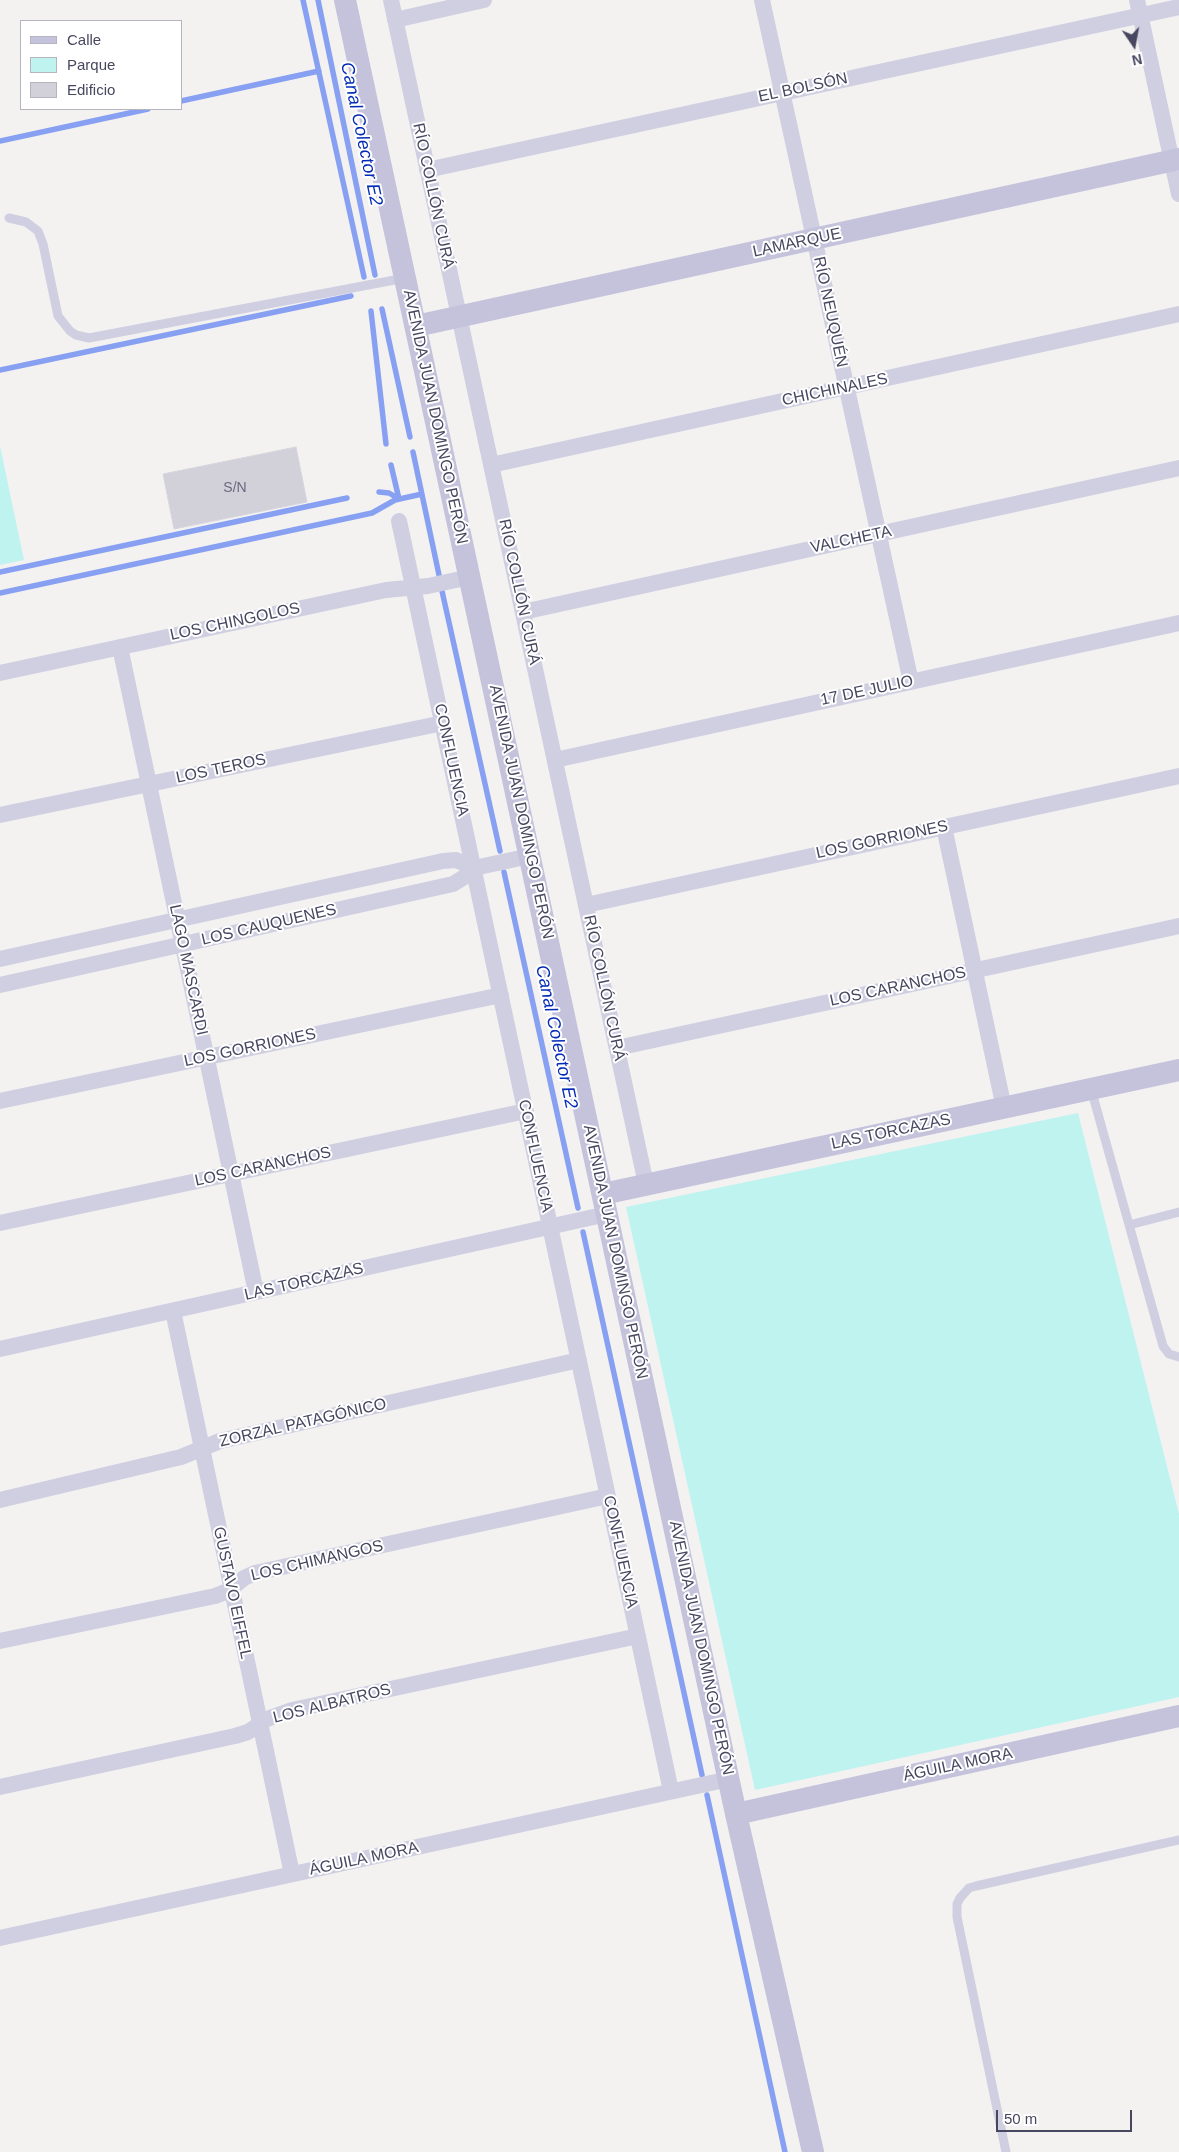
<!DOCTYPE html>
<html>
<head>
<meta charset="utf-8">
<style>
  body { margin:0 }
  #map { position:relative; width:1179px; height:2152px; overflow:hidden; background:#f3f2f1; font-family:Helvetica,sans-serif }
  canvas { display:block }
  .legend { position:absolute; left:20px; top:20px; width:162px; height:90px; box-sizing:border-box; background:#fff; border:1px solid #b6b5bf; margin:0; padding:6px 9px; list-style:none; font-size:15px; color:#484760 }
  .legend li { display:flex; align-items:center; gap:10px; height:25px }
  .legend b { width:25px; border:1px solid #b6b5bf }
  .north { position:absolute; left:1109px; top:20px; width:50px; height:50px; -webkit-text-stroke:4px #fff; paint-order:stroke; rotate:168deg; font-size:14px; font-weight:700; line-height:20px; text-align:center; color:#484760 }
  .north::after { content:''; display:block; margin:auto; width:18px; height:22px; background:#484760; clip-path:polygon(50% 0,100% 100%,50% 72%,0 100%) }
  .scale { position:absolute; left:996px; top:2110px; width:136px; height:22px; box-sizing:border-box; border:2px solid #484760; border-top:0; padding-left:6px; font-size:15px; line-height:18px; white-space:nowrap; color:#484760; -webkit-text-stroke:4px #fff; paint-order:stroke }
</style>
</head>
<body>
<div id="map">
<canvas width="1179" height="2152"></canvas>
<ul class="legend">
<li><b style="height:6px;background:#c5c3db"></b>Calle</li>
<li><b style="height:14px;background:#bef3f0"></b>Parque</li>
<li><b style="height:14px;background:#d2d0d9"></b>Edificio</li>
</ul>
<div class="north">N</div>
<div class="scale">50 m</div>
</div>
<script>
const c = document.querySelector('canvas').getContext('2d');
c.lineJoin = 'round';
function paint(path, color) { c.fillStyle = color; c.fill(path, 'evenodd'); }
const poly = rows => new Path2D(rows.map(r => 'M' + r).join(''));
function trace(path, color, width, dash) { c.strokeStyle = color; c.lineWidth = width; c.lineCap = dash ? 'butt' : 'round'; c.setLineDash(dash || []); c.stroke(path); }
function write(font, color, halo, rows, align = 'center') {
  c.font = font + ' Helvetica,sans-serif'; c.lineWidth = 4; c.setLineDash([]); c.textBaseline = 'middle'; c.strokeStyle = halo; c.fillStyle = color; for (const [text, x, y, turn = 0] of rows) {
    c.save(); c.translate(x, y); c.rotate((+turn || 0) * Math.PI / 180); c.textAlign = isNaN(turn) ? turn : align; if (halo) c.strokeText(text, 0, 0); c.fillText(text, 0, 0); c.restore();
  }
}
paint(poly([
  [0,446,24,560,0,565],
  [1078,1113,1179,1514,1179,1697,755,1790,626,1207]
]), '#bef3f0');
trace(poly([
  [303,0,364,277],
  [318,0,375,275],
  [181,101,319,71],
  [0,141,148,109],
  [382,309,410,437],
  [371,311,386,444],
  [0,370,351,296],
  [413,452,439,575],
  [391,465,399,499],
  [379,492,389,493,399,499],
  [0,572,347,498],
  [442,591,500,851],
  [0,593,372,513,395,500,422,494],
  [504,872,578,1208],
  [583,1232,702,1775],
  [707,1795,785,2152]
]), '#88a0f2', 5.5);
const building = poly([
  [296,447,307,502,174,529,163,474,296,447]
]);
paint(building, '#d2d0d9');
trace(building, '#d7d5dd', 1);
trace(poly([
  [9,218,26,222,38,231,43,244,58,316,70,331,76,335,89,338,405,278],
  [1091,1089,1163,1346,1169,1354,1179,1357],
  [1129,1225,1179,1212],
  [1006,2152,957,1917,957,1904,960,1898,969,1888,976,1886,1179,1840]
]), '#cfcfe1', 9);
trace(poly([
  [391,0,646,1184],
  [762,0,911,682],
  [1137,0,1179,194],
  [395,20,484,0],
  [427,170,1179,7],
  [491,465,1179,314],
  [399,521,671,1791],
  [523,612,1179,468],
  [120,647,256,1292],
  [0,673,386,590,428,586,470,577],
  [555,760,1179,623],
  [0,815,443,723],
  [944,827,1004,1108],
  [586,905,1179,776],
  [0,959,443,861,456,860,474,868],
  [0,985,453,884,466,876,474,868,530,856],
  [617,1048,1179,926],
  [0,1101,501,995],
  [0,1223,526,1111],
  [173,1311,292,1874],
  [0,1349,607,1214],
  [0,1500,181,1457,220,1441,579,1360],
  [0,1641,215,1596,228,1591,244,1578,255,1573,608,1496],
  [0,1787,235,1736,248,1732,267,1719,292,1710,638,1636],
  [0,1938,729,1779]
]), '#cfcfe1', 16);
trace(poly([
  [345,0,736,1814,813,2152],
  [416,326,1179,159],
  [603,1194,1179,1070],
  [736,1814,1179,1716]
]), '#c5c3db', 22);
write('14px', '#6a697e', null, [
  ["S/N",235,488]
]);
write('16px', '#484760', '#fff', [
  ["EL BOLSÓN",803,88,-12],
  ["RÍO COLLÓN CURÁ",433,196,78],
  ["LAMARQUE",797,243,-12],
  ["RÍO NEUQUÉN",830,312,78],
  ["CHICHINALES",835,390,-12],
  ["AVENIDA JUAN DOMINGO PERÓN",435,417,78],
  ["VALCHETA",851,540,-12],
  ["RÍO COLLÓN CURÁ",519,592,78],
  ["LOS CHINGOLOS",235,622,-12],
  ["17 DE JULIO",867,691,-12],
  ["CONFLUENCIA",451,760,78],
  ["LOS TEROS",221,769,-12],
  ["AVENIDA JUAN DOMINGO PERÓN",521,812,78],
  ["LOS GORRIONES",882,840,-12],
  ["LOS CAUQUENES",269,925,-13],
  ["LAGO MASCARDI",188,970,78],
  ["LOS CARANCHOS",898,987,-12],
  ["RÍO COLLÓN CURÁ",604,988,78],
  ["LOS GORRIONES",250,1048,-12],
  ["LAS TORCAZAS",891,1132,-12],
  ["CONFLUENCIA",535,1156,78],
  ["LOS CARANCHOS",263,1167,-12],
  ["AVENIDA JUAN DOMINGO PERÓN",615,1252,78],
  ["LAS TORCAZAS",304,1282,-13],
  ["ZORZAL PATAGÓNICO",303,1423,-13],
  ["CONFLUENCIA",620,1552,78],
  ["LOS CHIMANGOS",317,1561,-13],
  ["GUSTAVO EIFFEL",232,1593,78],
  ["AVENIDA JUAN DOMINGO PERÓN",701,1648,78],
  ["LOS ALBATROS",332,1704,-14],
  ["ÁGUILA MORA",958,1765,-12],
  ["ÁGUILA MORA",364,1859,-12]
]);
write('italic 18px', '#032bb7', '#fff', [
  ["Canal Colector E2",361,134,78],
  ["Canal Colector E2",556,1037,78]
]);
</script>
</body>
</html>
